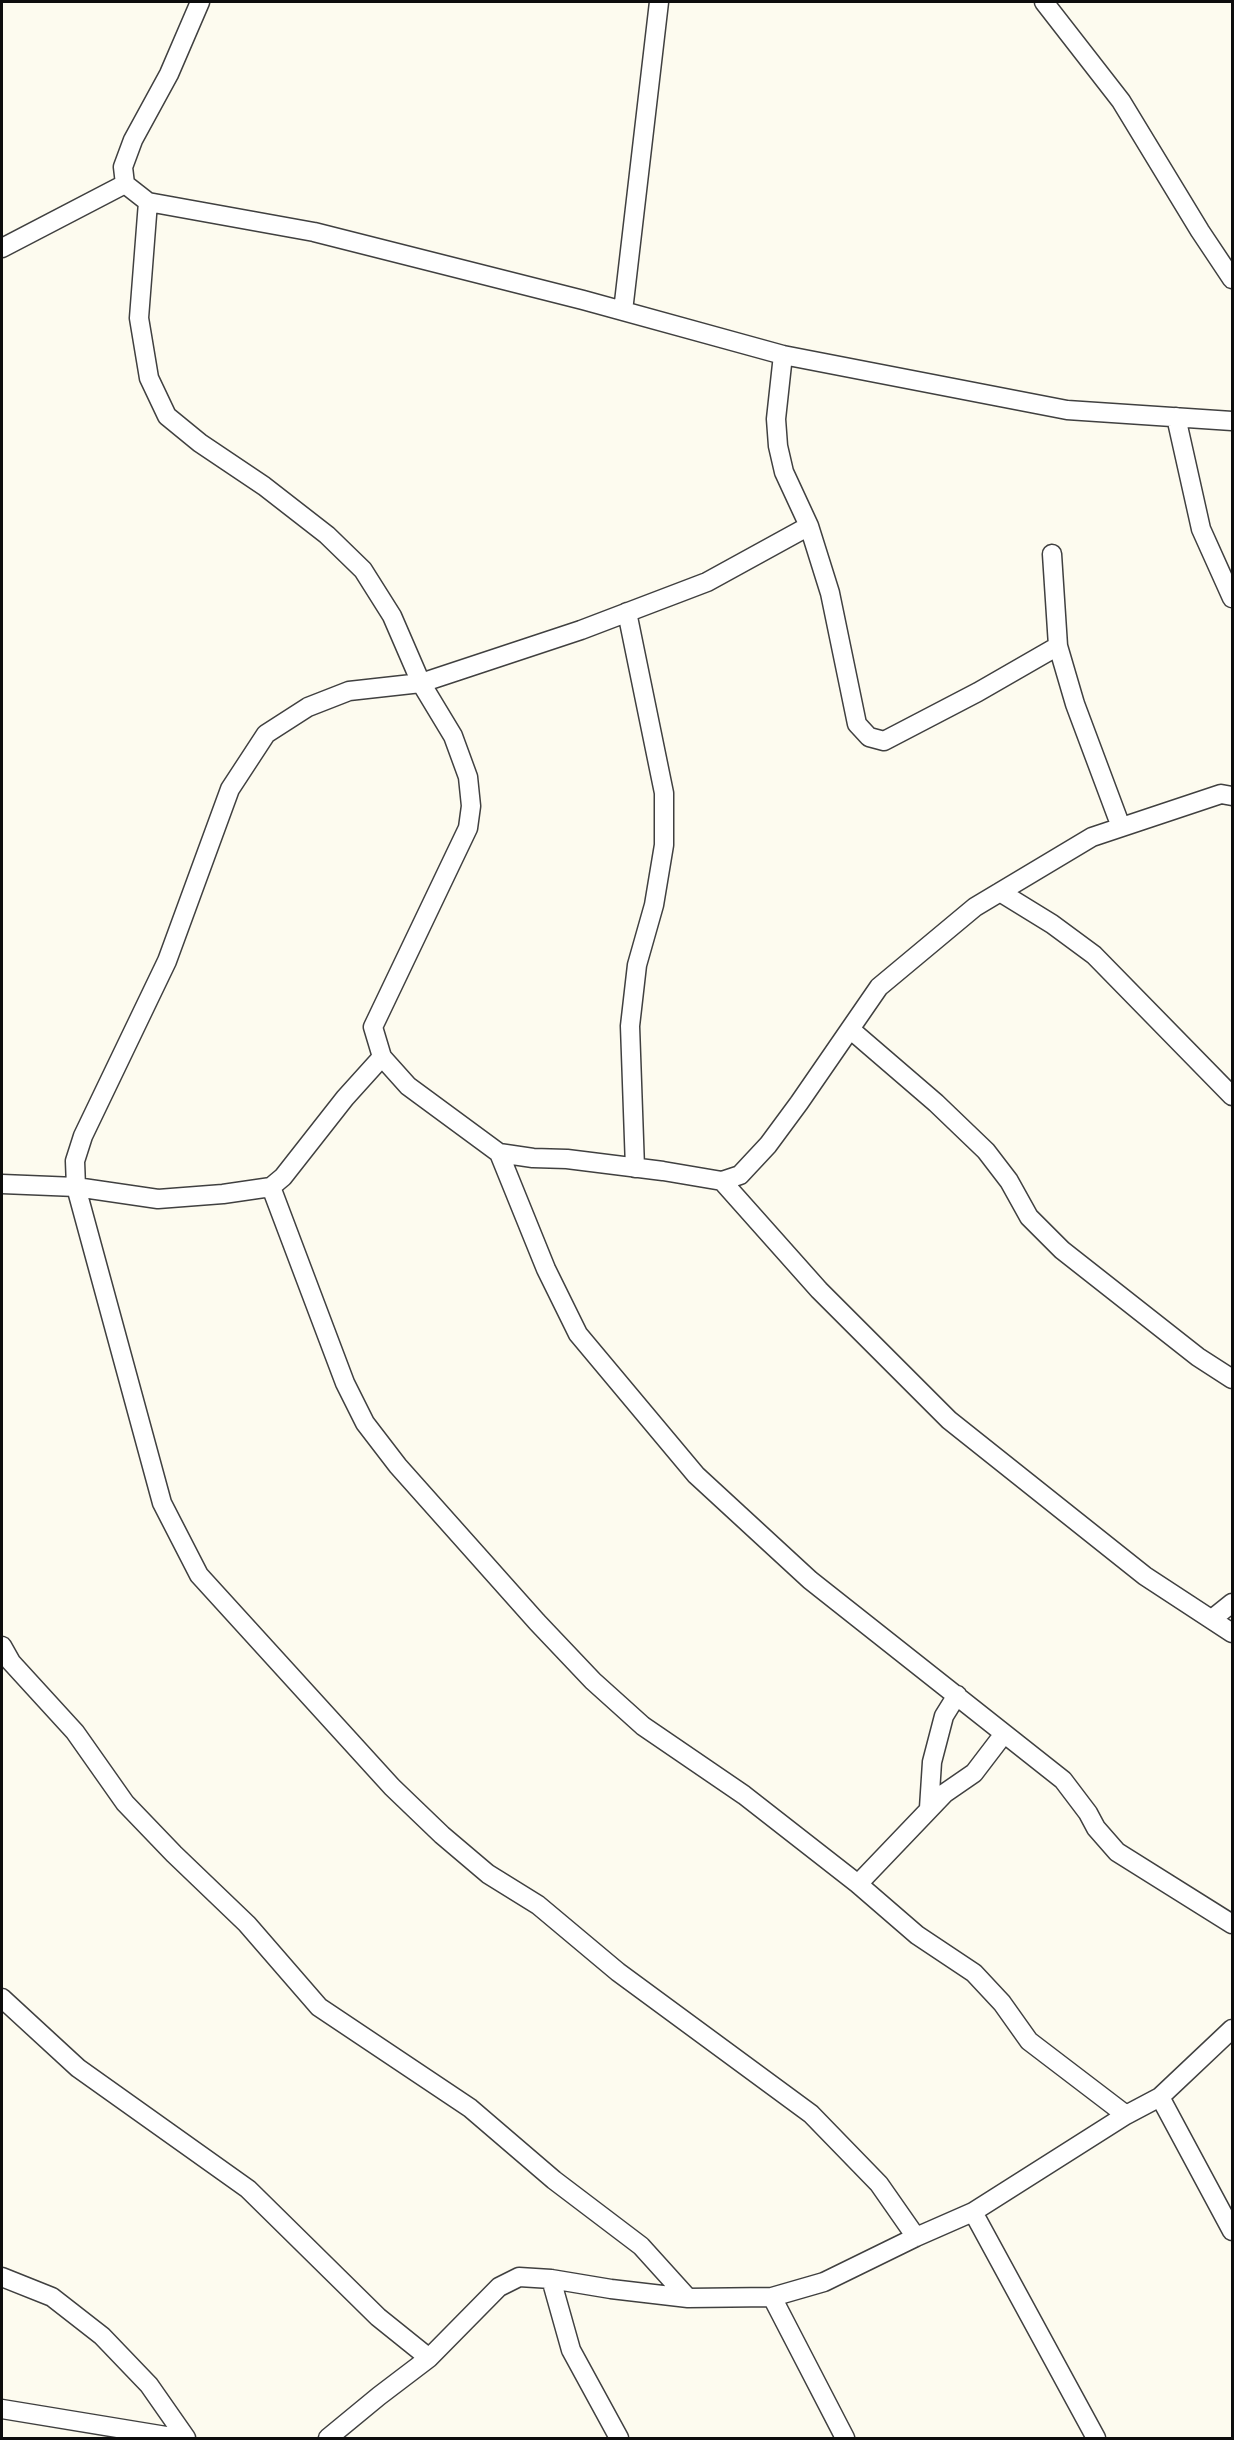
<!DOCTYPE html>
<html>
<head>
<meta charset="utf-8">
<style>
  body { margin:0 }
  #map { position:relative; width:1234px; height:2440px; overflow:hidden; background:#fdfbef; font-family:Georgia,serif }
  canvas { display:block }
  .frame { position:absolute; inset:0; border:3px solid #0d0d0d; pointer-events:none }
</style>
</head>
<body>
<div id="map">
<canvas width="1234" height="2440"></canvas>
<div class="frame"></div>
</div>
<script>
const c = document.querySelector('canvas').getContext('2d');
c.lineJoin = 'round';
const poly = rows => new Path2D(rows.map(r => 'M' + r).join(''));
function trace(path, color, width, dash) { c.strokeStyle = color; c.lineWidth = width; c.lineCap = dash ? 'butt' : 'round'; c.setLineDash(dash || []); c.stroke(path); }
const minor = poly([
  [1044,2,1121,101,1200,231,1232,279],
  [125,184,148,202,314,232,583,300,783,355,1067,410,1232,421],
  [148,202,139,318,149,378,167,416,200,443,264,486,327,535,363,570,392,616,421,683,453,736,468,777,471,806,468,828,373,1027,382,1057,408,1086,499,1153,533,1158,567,1159,663,1171,722,1181,740,1175,768,1145,799,1103,879,987,975,907,1092,837,1221,794,1232,796],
  [2,248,125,184,123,167,133,140,169,74,200,2],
  [623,311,659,2],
  [783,355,776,419,778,446,784,472,809,526,830,593,857,724,869,737,884,741,978,692,1058,646],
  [1176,417,1201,529,1232,598],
  [809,526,707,582,581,630,421,683,349,691,308,707,266,734,230,789,167,961,83,1136,75,1161,76,1187,162,1503,199,1575,392,1787,442,1835,488,1874,538,1905,618,1972,811,2114,879,2184,916,2237],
  [1052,554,1058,646,1075,704,1121,827],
  [627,612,664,793,664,845,654,905,637,965,630,1026,635,1168],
  [1000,892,1052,924,1094,955,1232,1096],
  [850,1029,936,1103,986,1151,1009,1181,1029,1217,1062,1250,1198,1357,1232,1379],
  [499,1153,546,1269,578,1334,696,1475,810,1580,1063,1780,1088,1813,1096,1828,1117,1852,1232,1924],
  [722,1181,819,1290,949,1420,1145,1576,1232,1633],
  [2,1184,76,1187,158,1199,223,1194,271,1187,283,1177,345,1098,382,1057],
  [271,1187,345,1383,365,1423,398,1466,537,1622,593,1681,643,1726,744,1795,858,1884,917,1935,974,1973,1002,2003,1029,2041,1126,2115],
  [1212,1619,1232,1603],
  [2,1646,11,1662,75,1732,125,1803,174,1854,247,1924,319,2007,470,2108,554,2180,641,2246,688,2298],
  [929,1808,932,1762,944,1716,957,1695],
  [858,1884,945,1793,974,1773,1003,1735],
  [2,1998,78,2068,248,2189,378,2317,429,2358],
  [1160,2097,1232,2231],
  [973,2212,1096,2438],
  [2,2277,52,2297,102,2336,149,2385,186,2438],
  [551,2279,571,2350,619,2438],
  [772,2297,845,2438],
  [2,2409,178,2438],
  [328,2438,379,2396,429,2358,499,2287,519,2277,551,2279,611,2289,688,2298,772,2297,824,2282,916,2237,973,2212,1126,2115,1160,2097,1232,2029]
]);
trace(minor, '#404040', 21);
trace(minor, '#fff', 18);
</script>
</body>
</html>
